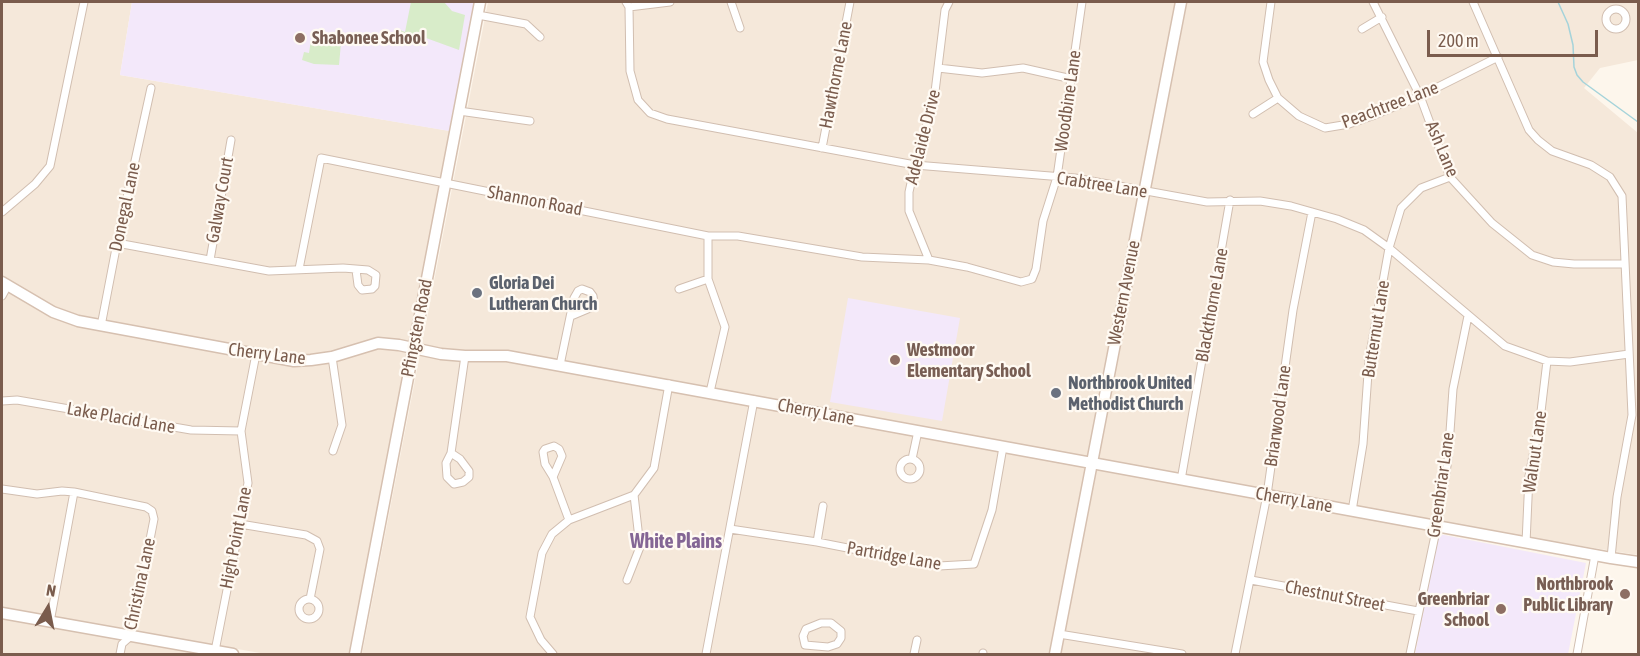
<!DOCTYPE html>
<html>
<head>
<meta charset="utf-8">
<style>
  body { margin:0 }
  #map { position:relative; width:1640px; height:656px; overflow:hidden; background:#fdf6ec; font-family:"Asap Condensed",sans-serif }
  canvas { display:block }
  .frame { position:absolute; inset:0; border:3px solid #7a5c4d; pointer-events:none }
  .north { position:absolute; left:18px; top:578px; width:60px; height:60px; -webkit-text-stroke:4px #fffaf3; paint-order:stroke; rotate:10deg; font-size:16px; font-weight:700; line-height:24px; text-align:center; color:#7a5c4d }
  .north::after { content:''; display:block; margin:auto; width:21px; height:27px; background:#7a5c4d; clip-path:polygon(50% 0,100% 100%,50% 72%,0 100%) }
  .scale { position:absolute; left:1427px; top:30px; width:171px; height:27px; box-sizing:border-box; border:3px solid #7a5c4d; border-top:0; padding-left:8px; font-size:18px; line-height:21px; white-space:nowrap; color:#7a5c4d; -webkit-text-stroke:4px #fffaf3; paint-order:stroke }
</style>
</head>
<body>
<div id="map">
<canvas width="1640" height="656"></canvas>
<div class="frame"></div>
<div class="north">N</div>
<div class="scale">200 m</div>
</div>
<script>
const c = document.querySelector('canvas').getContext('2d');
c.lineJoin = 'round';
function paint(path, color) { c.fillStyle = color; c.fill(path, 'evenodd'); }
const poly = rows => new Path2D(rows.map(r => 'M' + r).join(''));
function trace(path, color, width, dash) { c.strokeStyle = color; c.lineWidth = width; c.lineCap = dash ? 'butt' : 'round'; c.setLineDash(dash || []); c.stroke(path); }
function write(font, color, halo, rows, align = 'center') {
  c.font = font + ' "Asap Condensed",sans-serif'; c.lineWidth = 4.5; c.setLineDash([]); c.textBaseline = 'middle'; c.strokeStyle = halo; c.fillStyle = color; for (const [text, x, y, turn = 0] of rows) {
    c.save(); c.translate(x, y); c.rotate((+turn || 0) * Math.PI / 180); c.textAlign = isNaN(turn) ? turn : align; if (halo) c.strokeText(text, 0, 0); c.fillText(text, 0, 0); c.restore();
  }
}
paint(poly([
  [2,2,132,2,120,75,450,131,352,654,266,654,2,608],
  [488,2,1638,2,1638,60,1600,68,1584,88,1638,133,1638,555,1443,524,1415,654,362,654],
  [2,618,208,654,2,654]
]), '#f5e8da');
paint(poly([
  [132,2,480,2,455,132,120,75],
  [848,298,960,318,942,421,830,402],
  [1439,534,1586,563,1568,654,1415,654]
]), '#f3e8fa');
paint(poly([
  [411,2,444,2,452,11,465,15,459,50,426,38,401,33,400,30,405,32],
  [311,40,341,43,339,65,314,64,302,60,304,52,309,53]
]), '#d8ecc9');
trace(poly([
  [1558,2,1568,24,1573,45,1574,67,1577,75,1583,82,1638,122]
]), '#a5d3da', 1.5);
const street = poly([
  [626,2,629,7,630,71,638,100,650,113,667,119,915,165,1075,178,1207,202,1260,201,1291,206,1337,219,1364,230,1389,248,1505,346,1547,361,1570,362,1629,354],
  [731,2,740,28],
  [1271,2,1263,62,1269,80,1278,98,1299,116,1325,128,1349,124,1372,116,1420,96,1498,57],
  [1373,2,1420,96,1450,177,1492,223,1532,255,1553,262,1574,264,1624,264],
  [1473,2,1529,130,1538,140,1552,151,1591,165,1610,177,1622,196,1632,415,1617,497,1611,558],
  [629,7,670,2],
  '1606 19a10 10 0 1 1 20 0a10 10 0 1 1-20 0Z',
  [478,15,526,24,540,37],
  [1362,29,1382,17],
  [938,68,982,73,1023,68,1072,79],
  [459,111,530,121],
  [1253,114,1278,98],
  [822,148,850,2],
  [2,212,35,184,50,166,84,2],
  [708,236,708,279,725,327,710,392],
  [117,243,269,271,343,268,368,270,376,275,375,286,372,289,362,290,358,285,356,270],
  [210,260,231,140],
  [929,260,909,211,909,192,915,165,934,100,945,10,949,2],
  [299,269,321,158,708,236,738,236,862,257,929,260,967,267,1021,282,1032,279,1036,269,1043,221,1057,177,1082,2],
  [679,289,708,279],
  [2,296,8,285],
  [101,326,117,243,151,88],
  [332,357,342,425,333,451],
  [560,365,574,298,578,291,582,289,590,292,593,296,594,304,590,308,571,316],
  [2,401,17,400,191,430,241,431],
  [451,453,460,459,469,471,469,477,463,482,454,484,447,477,446,463,451,453,465,356],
  '900 469a10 10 0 1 1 20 0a10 10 0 1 1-20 0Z',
  [912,459,918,431],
  [553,477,545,464,543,452,545,449,554,446,559,449,562,456,553,477,569,520],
  [1181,480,1230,200],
  [2,489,37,494,62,491,74,492,146,507,152,511,154,519,131,636,122,644,120,654],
  [1352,511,1363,444,1369,359,1389,248,1401,208,1421,188,1450,177],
  [240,524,306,535,317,541,320,549,310,599],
  [730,529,817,542,939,566,974,564,992,510,1003,447],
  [817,542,823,506],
  [1526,543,1529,476,1540,420,1547,361],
  [627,580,640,547,634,495],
  [1251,580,1418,611],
  '299 609a10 10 0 1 1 20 0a10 10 0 1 1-20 0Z',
  [50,622,74,492],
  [821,623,831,623,841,631,841,638,837,644,828,647,805,645,803,636,806,629,821,623],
  [1059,634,1182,654],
  [215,651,248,483,241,431,256,354],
  [553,654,541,640,530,617,542,553,552,534,569,520,634,495,654,468,669,384],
  [706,654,754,400],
  [914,654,917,640],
  [983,654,983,653],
  [1235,654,1267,495,1293,310,1312,212],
  [1410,654,1437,526,1448,460,1453,389,1468,316],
  [1577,654,1595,555]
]);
const secondary = poly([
  [2,282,53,312,78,321,256,354,294,361,311,360,332,357,378,343,399,345,441,354,465,356,507,356,1611,558,1638,562],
  [2,613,233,654],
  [355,654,480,2],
  [1055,654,1181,2]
]);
trace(street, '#d1beb0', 9);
trace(secondary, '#d6c0b0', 13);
trace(street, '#fff', 7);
trace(secondary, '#fff', 10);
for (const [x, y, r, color] of [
  [300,38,6,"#8d6e63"],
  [477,293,6,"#6b7280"],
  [895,360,6,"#8d6e63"],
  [1056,393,6,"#6b7280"],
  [1625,594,6,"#8d6e63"],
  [1501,609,6,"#8d6e63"]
]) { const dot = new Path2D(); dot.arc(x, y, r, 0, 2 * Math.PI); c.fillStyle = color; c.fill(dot); trace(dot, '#fffaf3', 2); }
write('bold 18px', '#785e54', '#fffaf3', [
  ["Shabonee School",312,38],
  ["Westmoor",907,350],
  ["Elementary School",907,371],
  ["Northbrook",1613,584,"right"],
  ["Public Library",1613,605,"right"],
  ["Greenbriar",1489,599,"right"],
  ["School",1489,620,"right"]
], 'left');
write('18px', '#7a5c4d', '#fffaf3', [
  ["Hawthorne Lane",836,75,-79],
  ["Woodbine Lane",1068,101,-82],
  ["Peachtree Lane",1390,105,-21],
  ["Adelaide Drive",923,137,-76],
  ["Ash Lane",1442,149,67],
  ["Crabtree Lane",1102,185,9],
  ["Galway Court",220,200,-80],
  ["Shannon Road",535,201,11],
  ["Donegal Lane",125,207,-78],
  ["Western Avenue",1124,293,-79],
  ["Blackthorne Lane",1212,305,-80],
  ["Pfingsten Road",417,328,-79],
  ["Butternut Lane",1376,329,-81],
  ["Cherry Lane",267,354,7],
  ["Cherry Lane",816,412,11],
  ["Briarwood Lane",1278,416,-82],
  ["Lake Placid Lane",121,418,10],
  ["Walnut Lane",1535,452,-82],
  ["Greenbriar Lane",1441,485,-82],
  ["Cherry Lane",1294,500,10],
  ["High Point Lane",236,538,-79],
  ["Partridge Lane",894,556,10],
  ["Christina Lane",140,584,-78],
  ["Chestnut Street",1335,596,11]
]);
write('bold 18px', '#5b616d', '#fffaf3', [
  ["Gloria Dei",489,283],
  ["Lutheran Church",489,304],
  ["Northbrook United",1068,383],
  ["Methodist Church",1068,404]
], 'left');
write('bold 20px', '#846695', '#fffaf3', [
  ["White Plains",676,542]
]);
</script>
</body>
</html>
